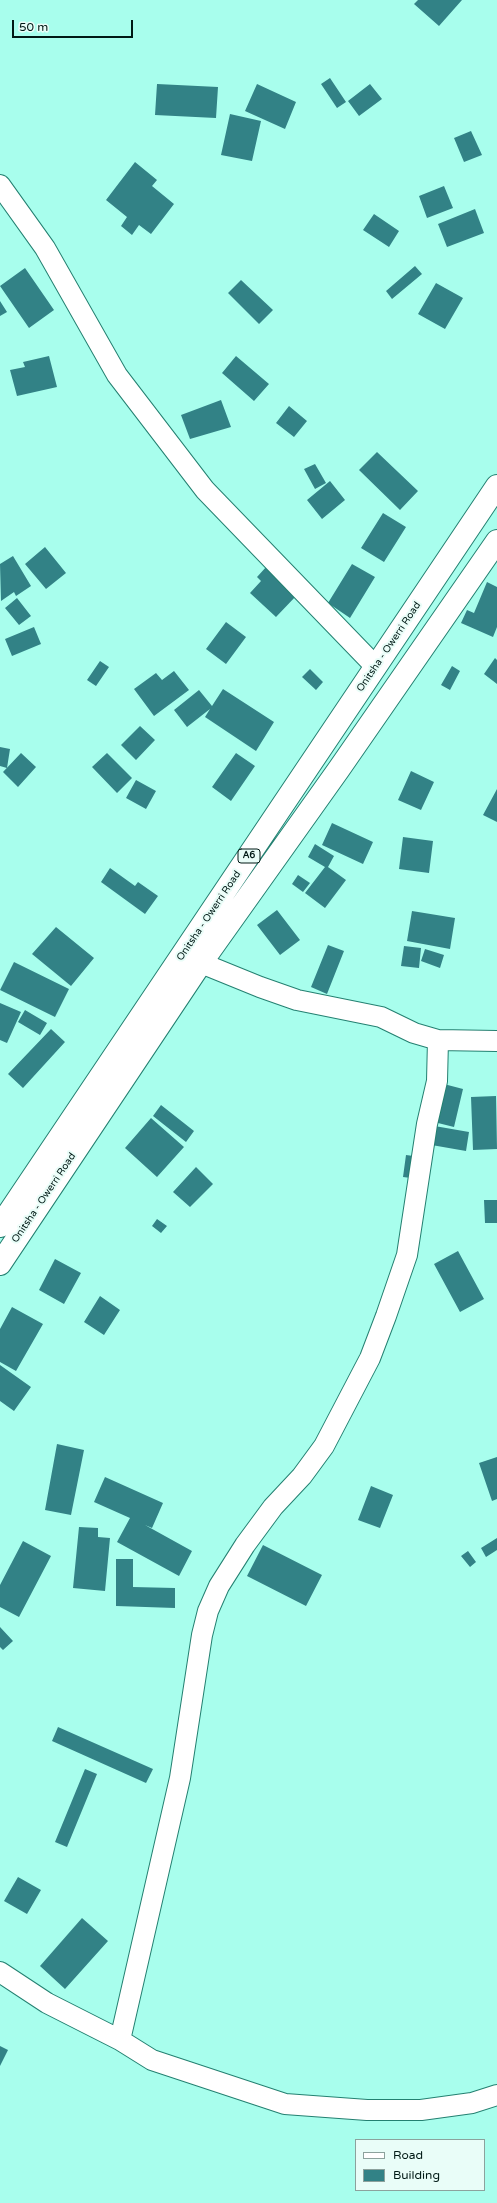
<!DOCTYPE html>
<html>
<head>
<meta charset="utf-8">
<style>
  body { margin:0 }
  #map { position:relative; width:497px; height:2203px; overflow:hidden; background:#a8feed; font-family:"Varela Round",sans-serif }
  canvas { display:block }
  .legend { position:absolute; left:355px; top:2139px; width:130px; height:52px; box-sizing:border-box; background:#e9fdf8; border:1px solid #8ca29d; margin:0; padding:5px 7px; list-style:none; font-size:12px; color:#011915 }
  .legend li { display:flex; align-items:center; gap:8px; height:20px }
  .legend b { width:20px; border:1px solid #8ca29d }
  .scale { position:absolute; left:12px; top:20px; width:121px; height:18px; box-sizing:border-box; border:2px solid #011915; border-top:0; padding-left:5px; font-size:12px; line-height:14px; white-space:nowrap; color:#011915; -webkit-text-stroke:3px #e9fdf8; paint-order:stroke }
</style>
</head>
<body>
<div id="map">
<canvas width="497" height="2203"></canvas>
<ul class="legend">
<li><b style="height:5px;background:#fff"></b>Road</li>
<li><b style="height:11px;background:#328286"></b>Building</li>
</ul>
<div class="scale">50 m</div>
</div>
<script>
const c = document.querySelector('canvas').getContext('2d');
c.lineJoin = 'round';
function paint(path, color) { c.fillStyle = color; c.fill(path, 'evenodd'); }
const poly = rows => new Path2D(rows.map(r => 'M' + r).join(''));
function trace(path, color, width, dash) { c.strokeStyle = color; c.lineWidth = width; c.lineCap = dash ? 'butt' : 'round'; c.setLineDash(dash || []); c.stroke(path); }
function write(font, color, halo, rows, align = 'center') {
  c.font = font + ' "Varela Round",sans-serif'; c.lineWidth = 4; c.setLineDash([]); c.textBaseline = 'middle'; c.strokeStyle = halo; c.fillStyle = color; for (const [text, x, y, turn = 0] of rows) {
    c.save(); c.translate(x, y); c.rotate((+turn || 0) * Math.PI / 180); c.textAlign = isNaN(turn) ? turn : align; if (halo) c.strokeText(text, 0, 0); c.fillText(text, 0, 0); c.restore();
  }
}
paint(poly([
  [418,0,462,0,439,26,414,4],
  [330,78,346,102,337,108,321,84],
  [157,84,218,87,216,118,155,115],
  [257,84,296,102,285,129,245,111],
  [370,84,382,99,359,116,348,101],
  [230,114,261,121,252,161,221,155],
  [471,131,482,155,464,162,454,138],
  [135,162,157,180,152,186,174,204,151,234,139,225,132,235,121,226,127,217,106,200],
  [444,186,453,208,427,218,419,196],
  [475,209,484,233,447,247,438,224],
  [374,214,399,231,389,247,363,230],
  [415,266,422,274,392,299,386,291],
  [25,268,54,310,29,328,0,286],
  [241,280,273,310,259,324,228,293],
  [436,283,463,298,445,329,418,314],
  [0,301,7,312,0,316],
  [49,356,57,387,17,396,10,370,25,367,23,362],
  [236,356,269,384,254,401,222,373],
  [221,400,231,427,190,439,181,415],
  [289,406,307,421,294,437,276,423],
  [377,452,418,491,400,510,359,470],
  [315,464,326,483,315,489,304,469],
  [330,481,345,500,322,519,307,500],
  [383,513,406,527,384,562,361,548],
  [45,547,66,573,46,589,25,564],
  [13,556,31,586,16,596,14,592,1,601,0,564],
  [352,564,375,577,350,618,328,603],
  [267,566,297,595,276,617,250,593,261,581,257,577],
  [487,582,497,587,497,627,493,637,461,623,467,610,474,613],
  [17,598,31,616,19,625,5,608],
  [226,622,246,637,226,664,206,649],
  [34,627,41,644,12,656,5,639],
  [495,658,497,660,497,684,484,674],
  [100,661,109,667,96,686,87,680],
  [452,666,460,671,450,690,441,685],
  [310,669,323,682,316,690,302,677],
  [174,671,189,690,154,716,134,689,156,673,162,680],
  [223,689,274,722,256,751,205,717,210,709,187,727,174,710,199,690,212,706],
  [140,726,155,740,136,760,121,745],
  [0,747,10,749,7,768,0,766],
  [21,753,36,767,18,787,3,772],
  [107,753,132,778,117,793,92,767],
  [236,753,255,766,231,801,212,787],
  [411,771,434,782,421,810,398,800],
  [136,780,156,791,146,809,126,798],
  [497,789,497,822,483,815],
  [332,823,373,842,363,864,322,845],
  [403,837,433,841,429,873,399,869],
  [315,844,334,856,328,867,346,880,325,908,305,893,325,867,308,857],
  [110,868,135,886,138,882,158,896,145,914,101,882],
  [298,875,310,883,303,892,292,884],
  [277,910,300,940,280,955,257,925],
  [412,911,455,918,450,949,407,941],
  [56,927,94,958,71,986,32,954],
  [328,945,344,951,327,994,311,987],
  [404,946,421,948,419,968,401,966],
  [425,949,444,955,440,968,421,961],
  [14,962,69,989,55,1017,0,990],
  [0,1003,21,1012,7,1043,0,1040],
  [25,1010,47,1023,40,1035,18,1022],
  [51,1029,65,1042,23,1088,8,1074],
  [440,1083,463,1089,454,1127,430,1121],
  [496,1096,497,1149,473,1150,471,1097],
  [161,1105,194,1131,186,1142,153,1116],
  [151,1118,184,1147,157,1177,125,1148],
  [423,1124,469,1132,466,1151,420,1143],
  [406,1155,421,1157,419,1179,403,1177],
  [196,1167,213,1184,190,1207,173,1192],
  [484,1200,497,1200,497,1223,485,1223],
  [157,1219,167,1226,161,1233,152,1226],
  [458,1251,484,1299,460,1312,434,1264],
  [55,1259,81,1273,64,1304,39,1290],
  [100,1296,120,1310,104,1335,84,1322],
  [12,1307,43,1324,16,1371,0,1362,0,1329],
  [0,1365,31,1387,14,1411,0,1401],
  [57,1444,84,1450,71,1515,45,1510],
  [497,1457,497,1499,492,1501,479,1463],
  [105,1477,163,1503,152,1528,145,1525,192,1551,179,1576,117,1542,130,1518,94,1502],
  [371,1486,393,1495,380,1528,358,1520],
  [79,1527,98,1528,98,1537,110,1538,105,1591,73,1588],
  [497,1538,497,1550,486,1557,481,1548],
  [23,1541,51,1556,19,1617,0,1607,0,1585],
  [263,1545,322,1575,306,1606,247,1576],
  [468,1551,476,1562,470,1567,461,1556],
  [116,1559,133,1559,133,1587,175,1588,175,1608,116,1606],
  [0,1627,13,1641,3,1650,0,1647],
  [58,1727,153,1769,146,1783,52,1741],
  [85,1769,97,1774,67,1847,55,1842],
  [18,1877,41,1890,27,1914,4,1901],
  [82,1918,108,1941,65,1989,40,1966],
  [0,2046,8,2050,0,2066]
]), '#328286');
const street = poly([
  [0,185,45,248,117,375,205,490,376,667],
  [201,963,260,987,297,1000,381,1017,414,1033,438,1040,497,1041],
  [0,1972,47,2003,120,2040,152,2060,285,2104,367,2110,421,2110,472,2103,497,2095],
  [120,2040,180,1778,202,1635,208,1611,219,1586,245,1545,273,1507,302,1476,324,1446,370,1358,386,1316,407,1255,427,1124,437,1081,438,1040]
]);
const highway = poly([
  [0,1226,497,486],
  [0,1264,201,963,339,769,497,541]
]);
trace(street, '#248071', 22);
trace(highway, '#248071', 24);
trace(street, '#fff', 20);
trace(highway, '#fff', 22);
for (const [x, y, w] of [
  [249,856,22]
]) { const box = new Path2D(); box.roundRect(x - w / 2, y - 7, w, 14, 3); c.fillStyle = '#e9fdf8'; c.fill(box); trace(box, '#011915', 1); }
write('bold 9px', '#011915', null, [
  ["A6",249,856]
]);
write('10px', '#011915', '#e9fdf8', [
  ["Onitsha - Owerri Road",389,647,-56],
  ["Onitsha - Owerri Road",209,916,-56],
  ["Onitsha - Owerri Road",44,1198,-56]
]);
</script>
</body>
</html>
